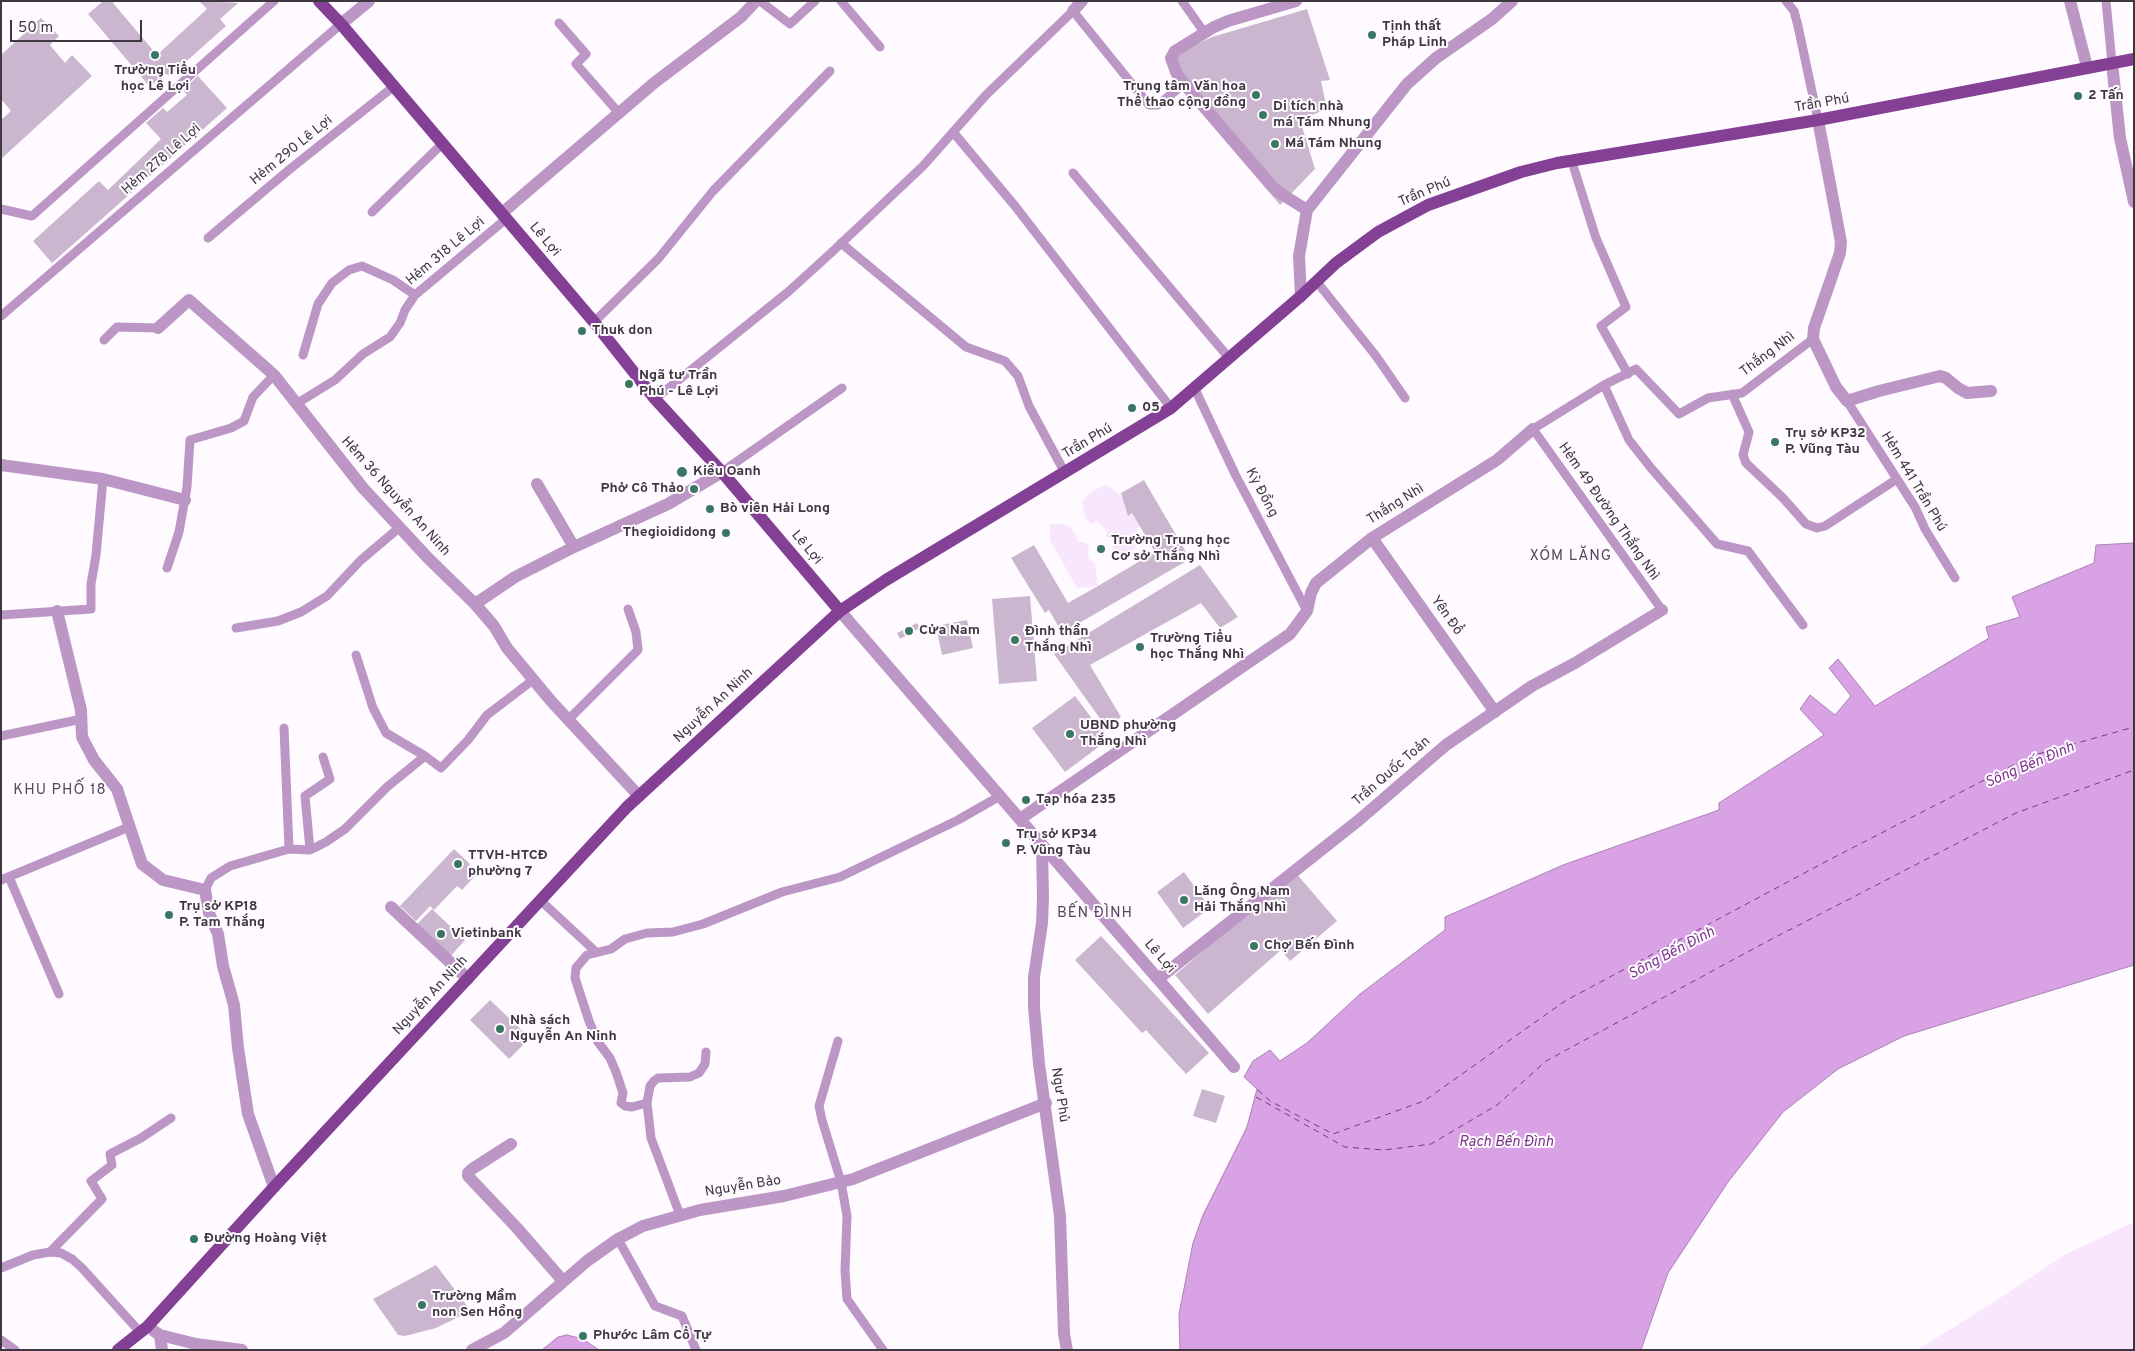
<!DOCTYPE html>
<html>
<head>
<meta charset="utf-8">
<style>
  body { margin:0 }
  #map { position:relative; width:2135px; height:1351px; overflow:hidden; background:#fefaff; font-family:Overpass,sans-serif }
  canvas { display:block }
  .frame { position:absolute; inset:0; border:2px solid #3e3740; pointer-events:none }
  .scale { position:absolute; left:10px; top:20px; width:132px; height:22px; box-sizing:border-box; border:2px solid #3e3740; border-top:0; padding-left:6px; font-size:15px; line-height:18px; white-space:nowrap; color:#3e3740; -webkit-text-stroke:4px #fefaff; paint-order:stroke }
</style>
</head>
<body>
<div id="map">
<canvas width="2135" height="1351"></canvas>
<div class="frame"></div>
<div class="scale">50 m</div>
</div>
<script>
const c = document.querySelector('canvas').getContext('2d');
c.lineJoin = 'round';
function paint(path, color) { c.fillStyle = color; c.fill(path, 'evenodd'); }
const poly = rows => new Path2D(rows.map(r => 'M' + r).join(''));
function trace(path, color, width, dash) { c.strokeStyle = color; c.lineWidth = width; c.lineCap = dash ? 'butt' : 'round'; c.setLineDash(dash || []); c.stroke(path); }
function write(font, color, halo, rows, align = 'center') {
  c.font = font + ' Overpass,sans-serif'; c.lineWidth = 4; c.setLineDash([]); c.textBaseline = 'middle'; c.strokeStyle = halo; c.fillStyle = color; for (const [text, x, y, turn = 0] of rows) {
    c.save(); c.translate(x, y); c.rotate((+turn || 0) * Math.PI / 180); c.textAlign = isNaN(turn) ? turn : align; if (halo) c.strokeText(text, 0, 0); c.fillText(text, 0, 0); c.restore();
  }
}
paint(poly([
  [1106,484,1122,496,1128,515,1132,513,1140,526,1136,530,1138,538,1136,546,1132,551,1123,555,1112,551,1115,541,1106,536,1106,530,1097,521,1092,524,1085,518,1082,502,1091,492],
  [1050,524,1062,524,1071,528,1076,534,1077,541,1086,543,1089,547,1088,552,1089,559,1095,563,1098,586,1077,588,1050,540],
  [2134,1222,2134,1350,1917,1350,1994,1302,2064,1255]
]), '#f7e6fc');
const water = poly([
  [2134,543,2134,965,1904,1036,1838,1069,1783,1112,1728,1182,1668,1273,1641,1350,1180,1350,1179,1314,1193,1243,1203,1215,1247,1127,1257,1089,1244,1077,1253,1061,1270,1050,1280,1061,1307,1043,1360,994,1445,930,1445,917,1563,865,1719,810,1719,803,1824,735,1800,709,1810,695,1835,715,1851,696,1829,668,1838,659,1875,706,1989,638,1986,627,2020,617,2012,597,2094,563,2096,545,2134,543],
  [567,1335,583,1339,599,1350,542,1350,558,1337,567,1335]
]);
paint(water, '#d8a2e5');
trace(water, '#aa82b4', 1);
trace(poly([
  [1258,1090,1270,1101,1333,1134,1424,1101,1565,1001,1825,862,2031,756,2134,727],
  [1256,1097,1345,1147,1384,1150,1431,1144,1497,1105,1546,1061,1766,942,2016,813,2134,770]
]), '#783888', 1, [6, 5]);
paint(poly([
  [103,1,115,1,113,3,157,55,207,9,199,1,238,3,220,19,226,26,171,75,165,74,150,87,88,14],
  [1307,9,1330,80,1321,81,1327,109,1300,120,1315,169,1280,205,1172,76,1173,55,1212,37],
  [41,18,59,36,50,45,65,63,72,55,92,76,1,159,1,120,11,111,1,99,1,55],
  [198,76,227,108,52,263,33,241,99,181,108,190,161,139,146,123,163,108,167,112,187,95,183,90],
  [1144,480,1190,559,1062,633,1049,610,1045,613,1011,558,1034,545,1068,603,1098,586,1155,552,1132,513,1128,516,1121,493],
  [1200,565,1238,617,1220,628,1201,603,1090,665,1121,717,1106,727,1054,654],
  [1030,596,1037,681,999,684,992,599],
  [967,620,973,648,942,655,936,626],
  [917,623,920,628,900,639,897,633],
  [1075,696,1108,740,1065,772,1032,728],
  [454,849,470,864,467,868,475,876,462,890,457,886,434,910,430,906,416,921,400,906],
  [1184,872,1210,908,1183,928,1157,892],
  [1295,872,1337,921,1290,961,1281,950,1208,1014,1175,975],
  [432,909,465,940,449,958,415,926],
  [1101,936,1209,1053,1186,1074,1146,1030,1142,1033,1075,960],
  [490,1000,530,1038,509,1059,470,1020],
  [1202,1089,1225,1096,1216,1123,1193,1116],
  [436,1265,471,1311,436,1328,405,1336,398,1335,373,1299]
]), '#cab7cf');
trace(poly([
  [760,1,790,24,815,1],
  [841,1,880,47],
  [1182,1,1204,32],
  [1786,1,1794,11,1798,26,1818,120],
  [2106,1,2112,63],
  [559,23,586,54,576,64,619,113],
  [953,132,1015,206,1171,408],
  [1572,162,1596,238,1626,307,1601,326,1628,374],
  [1073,173,1229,358],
  [1,209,32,216,274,1],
  [372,212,442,144],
  [208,238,290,169,393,87],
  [841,243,966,347,1005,361,1018,376,1029,406,1065,473],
  [1317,282,1376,356,1405,398],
  [1,316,341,24],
  [594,322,658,259,713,191,830,71],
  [104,340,117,327,158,328],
  [303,355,318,304,332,283,349,270,362,266,393,280,415,295],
  [1604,385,1629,440,1651,468,1717,544,1748,551,1803,625],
  [1194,387,1235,474,1307,611],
  [1732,394,1749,432,1743,455,1746,463,1783,498,1806,524,1817,528,1825,526,1897,479],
  [655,399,788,292,832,252,923,166,986,95,1073,11,1149,105,1158,105,1185,83],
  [1847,401,1915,507,1925,529,1955,578],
  [296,404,335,380,363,354,390,337,400,323,405,310,415,295,506,219],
  [722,472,842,388],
  [167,568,179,532,187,487,190,440,231,428,244,421,253,397,274,375],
  [1662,610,1533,429,1604,385,1636,369,1679,414,1708,398,1742,393,1813,339],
  [1,615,91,609,91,584,96,555,103,479],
  [236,628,278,621,301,612,327,596,361,560,400,527],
  [356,655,373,708,386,733,425,756],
  [568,720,638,650,636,632,628,609],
  [284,728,289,849],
  [1,736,82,719],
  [310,850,305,796,330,779,323,757],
  [9,877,59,994],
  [1,880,129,827],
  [205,890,211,878,230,866,289,849,310,850,326,842,345,829,387,787,425,756,441,768,468,740,487,715,533,680],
  [540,900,596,952],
  [838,1041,819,1106,822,1120,841,1182,847,1216,845,1271,847,1299,883,1350],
  [647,1103,632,1107,625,1106,621,1103,623,1093,616,1072,610,1058,598,1042,589,1021,575,978,576,968,587,955,611,949,625,939,647,933,673,932,703,924,782,892,840,877,958,820,1000,796],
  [680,1215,651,1138,647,1103,650,1086,654,1081,658,1078,690,1077,699,1073,705,1064,706,1052],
  [618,1239,655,1306,682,1316,696,1350],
  [50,1252,102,1199,91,1181,112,1165,110,1154,141,1138,171,1118],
  [1,1268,33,1255,50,1252,61,1253,72,1259,82,1268,140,1332],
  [1,1340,15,1350]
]), '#bc97c5', 9);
trace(poly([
  [1296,1,1228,21,1214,27,1175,51,1171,58,1176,72,1181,80,1271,185,1277,191,1307,210],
  [2070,1,2087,67],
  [1073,11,1082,1],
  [341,24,369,1],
  [2112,63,2120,138,2134,202],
  [1818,120,1841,242,1840,253,1814,328,1813,339,1836,387,1847,401,1879,391,1940,376,1946,378,1958,388,1967,393,1991,391],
  [502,213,654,83,741,17,756,1],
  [1301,296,1299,256,1307,210,1407,84,1436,58,1492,19,1512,1],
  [158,328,189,300,274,375,363,488,428,558,475,604,494,626,507,648,551,701,639,796],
  [1,465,103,479,185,500],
  [1372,538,1495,712],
  [574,547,668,504,722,472],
  [475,604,515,577,574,547,537,484],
  [57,611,81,710,82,737,94,760,117,789,142,864,163,880,205,890,209,913,218,934,223,966,234,1005,238,1048,248,1114,274,1187],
  [840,611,1234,1067],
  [1020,819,1290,634,1307,611,1311,593,1316,583,1372,538,1497,460,1533,429],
  [1042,846,1043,898,1042,923,1034,977,1034,1007,1039,1064,1060,1216,1064,1334,1067,1350],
  [391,907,468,979],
  [1158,979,1359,820,1446,745,1532,686,1575,663,1662,610],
  [511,1144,472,1169,468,1173,468,1176,517,1228,563,1281],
  [154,1331,160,1335,162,1350],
  [160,1335,196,1344,242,1350],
  [472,1350,504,1333,587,1261,618,1239,643,1226,700,1210,784,1196,853,1179,1046,1103]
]), '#bc97c5', 12);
trace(poly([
  [319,1,341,24,594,322,655,399,722,472,840,611],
  [118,1350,147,1327,274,1187,627,807,840,611,886,580,1171,408,1301,296,1336,263,1378,232,1428,205,1521,172,1557,163,1818,120,2134,59]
]), '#834094', 12);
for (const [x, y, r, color] of [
  [1372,35,5,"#3a7763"],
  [155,55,5,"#3a7763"],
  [1256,95,5,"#3a7763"],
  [2078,96,5,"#3a7763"],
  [1263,115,5,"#3a7763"],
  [1275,144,5,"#3a7763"],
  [582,331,5,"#3a7763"],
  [629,384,5,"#3a7763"],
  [1132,408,5,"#3a7763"],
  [1775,442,5,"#3a7763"],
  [682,472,6,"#3a7763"],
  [694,489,5,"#3a7763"],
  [710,509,5,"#3a7763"],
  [726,533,5,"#3a7763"],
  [1101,549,5,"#3a7763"],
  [909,631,5,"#3a7763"],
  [1015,640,5,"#3a7763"],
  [1140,647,5,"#3a7763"],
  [1070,734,5,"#3a7763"],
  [1026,800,5,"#3a7763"],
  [1006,843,5,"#3a7763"],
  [458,864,5,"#3a7763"],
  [1184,900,5,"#3a7763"],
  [169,915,5,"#3a7763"],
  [441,934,5,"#3a7763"],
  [1254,946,5,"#3a7763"],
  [500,1029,5,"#3a7763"],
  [194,1239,5,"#3a7763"],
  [422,1305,5,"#3a7763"],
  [583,1336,5,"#3a7763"]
]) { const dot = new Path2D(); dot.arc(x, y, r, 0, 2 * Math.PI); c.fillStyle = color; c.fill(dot); trace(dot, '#fefaff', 2); }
write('bold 14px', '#3e3740', '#fefaff', [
  ["Tịnh thất",1382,27],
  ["Pháp Linh",1382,43],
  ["Trường Tiểu",155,71,"center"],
  ["học Lê Lợi",155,87,"center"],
  ["Trung tâm Văn hoa",1246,87,"right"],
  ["Thể thao cộng đồng",1246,103,"right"],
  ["2 Tấn",2088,96],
  ["Di tích nhà",1273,107],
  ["má Tám Nhung",1273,123],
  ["Má Tám Nhung",1285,144],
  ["Thuk don",592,331],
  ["Ngã tư Trần",639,376],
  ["Phú - Lê Lợi",639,392],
  ["05",1142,408],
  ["Trụ sở KP32",1785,434],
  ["P. Vũng Tàu",1785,450],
  ["Kiều Oanh",693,472],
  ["Phở Cô Thảo",684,489,"right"],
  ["Bò viên Hải Long",720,509],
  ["Thegioididong",716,533,"right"],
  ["Trường Trung học",1111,541],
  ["Cơ sở Thắng Nhì",1111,557],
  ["Cửa Nam",919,631],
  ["Đình thần",1025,632],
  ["Thắng Nhì",1025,648],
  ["Trường Tiểu",1150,639],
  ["học Thắng Nhì",1150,655],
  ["UBND phường",1080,726],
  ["Thắng Nhì",1080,742],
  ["Tạp hóa 235",1036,800],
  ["Trụ sở KP34",1016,835],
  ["P. Vũng Tàu",1016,851],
  ["TTVH-HTCĐ",468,856],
  ["phường 7",468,872],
  ["Lăng Ông Nam",1194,892],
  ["Hải Thắng Nhì",1194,908],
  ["Trụ sở KP18",179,907],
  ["P. Tam Thắng",179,923],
  ["Vietinbank",451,934],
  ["Chợ Bến Đình",1264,946],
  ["Nhà sách",510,1021],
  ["Nguyễn An Ninh",510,1037],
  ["Đường Hoàng Việt",204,1239],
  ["Trường Mầm",432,1297],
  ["non Sen Hồng",432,1313],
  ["Phước Lâm Cổ Tự",593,1336]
], 'left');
write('14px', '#3e3740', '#fefaff', [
  ["Trần Phú",1822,104,-10],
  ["Hẻm 290 Lê Lợi",292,151,-39],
  ["Hẻm 278 Lê Lợi",162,160,-41],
  ["Trần Phú",1425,193,-23],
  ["Lê Lợi",544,240,50],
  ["Hẻm 318 Lê Lợi",446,252,-40],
  ["Thắng Nhì",1768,355,-37],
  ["Trần Phú",1088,442,-31],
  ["Hẻm 441 Trần Phú",1913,482,59],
  ["Kỳ Đồng",1261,493,62],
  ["Hẻm 36 Nguyễn An Ninh",395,497,48],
  ["Thắng Nhì",1396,505,-32],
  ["Hẻm 49 Đường Thắng Nhì",1608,512,55],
  ["Lê Lợi",806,548,50],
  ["Yên Đổ",1446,616,55],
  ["Nguyễn An Ninh",714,706,-43],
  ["Trần Quốc Toản",1392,772,-41],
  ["Lê Lợi",1159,957,49],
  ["Nguyễn An Ninh",431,996,-47],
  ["Ngư Phủ",1059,1095,81],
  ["Nguyễn Bảo",743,1187,-9]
]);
c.letterSpacing = '1px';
write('15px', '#57465b', '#fefaff', [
  ["XÓM LĂNG",1571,557],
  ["KHU PHỐ 18",60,791],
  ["BẾN ĐÌNH",1095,914]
]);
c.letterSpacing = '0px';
write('italic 15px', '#783888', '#fefaff', [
  ["Sông Bến Đình",2030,766,-23],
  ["Sông Bến Đình",1672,954,-28],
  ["Rạch Bến Đình",1506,1143]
]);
</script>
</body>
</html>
